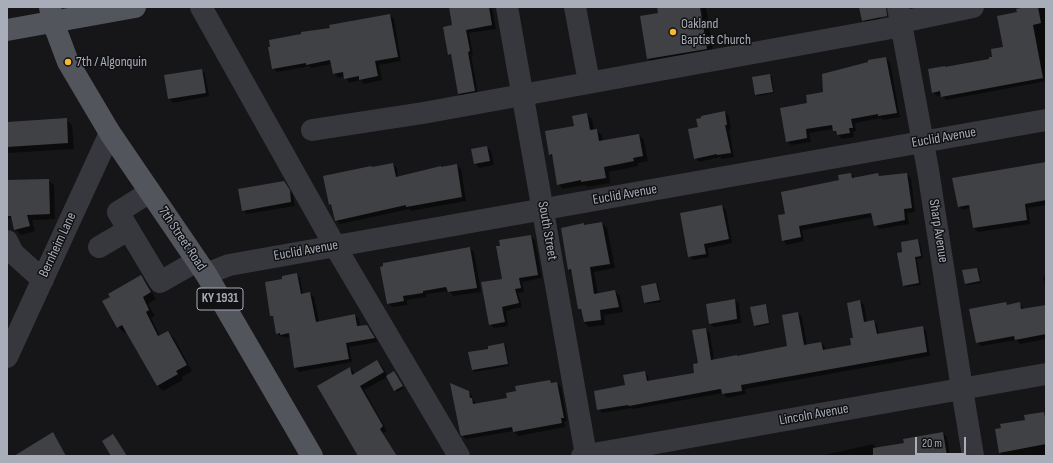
<!DOCTYPE html>
<html>
<head>
<meta charset="utf-8">
<style>
  body { margin:0 }
  #map { position:relative; width:1053px; height:463px; overflow:hidden; background:#161618; font-family:"Sofia Sans Condensed",sans-serif }
  canvas { display:block }
  .frame { position:absolute; inset:0; border:8px solid #a8adb9; pointer-events:none }
  .scale { position:absolute; left:915px; top:437px; width:51px; height:18px; box-sizing:border-box; border:2px solid #a8adb9; border-top:0; padding-left:5px; font-size:12px; line-height:14px; white-space:nowrap; color:#a8adb9; -webkit-text-stroke:3px #111113; paint-order:stroke }
</style>
</head>
<body>
<div id="map">
<canvas width="1053" height="463"></canvas>
<div class="frame"></div>
<div class="scale">20 m</div>
</div>
<script>
const c = document.querySelector('canvas').getContext('2d');
c.lineJoin = 'round';
function paint(path, color) { c.fillStyle = color; c.fill(path, 'evenodd'); }
const poly = rows => new Path2D(rows.map(r => 'M' + r).join(''));
function trace(path, color, width, dash) { c.strokeStyle = color; c.lineWidth = width; c.lineCap = dash ? 'butt' : 'round'; c.setLineDash(dash || []); c.stroke(path); }
function write(font, color, halo, rows, align = 'center') {
  c.font = font + ' "Sofia Sans Condensed",sans-serif'; c.lineWidth = 3; c.setLineDash([]); c.textBaseline = 'middle'; c.strokeStyle = halo; c.fillStyle = color; for (const [text, x, y, turn = 0] of rows) {
    c.save(); c.translate(x, y); c.rotate((+turn || 0) * Math.PI / 180); c.textAlign = isNaN(turn) ? turn : align; if (halo) c.strokeText(text, 0, 0); c.fillText(text, 0, 0); c.restore();
  }
}
paint(poly([
  [450,7,492,7,496,29,469,33,473,55,471,55,478,94,462,97,459,94,453,58,449,54,453,26],
  [658,7,706,7,714,56,656,67,648,59,641,17,660,13],
  [860,7,879,7,881,21,866,24,863,20],
  [1025,7,1046,7,1046,81,946,100,942,95,937,96,933,92,946,68,991,60,1005,48,1018,13],
  [390,15,394,19,401,61,379,65,382,80,364,84,361,80,349,83,345,76,338,78,334,73,332,64,311,68,310,66,277,72,273,68,331,28],
  [886,58,890,62,900,117,883,120,881,118,855,123,856,131,853,132,854,137,842,139,834,131,834,129,809,133,811,142,791,145,787,141,808,104],
  [201,70,205,74,209,96,173,103,169,99],
  [770,75,772,77,774,93,758,96,756,94],
  [725,112,729,116,731,129,729,129,734,157,722,159,720,157,699,162,695,158,699,128],
  [587,114,592,119,594,130,597,130,602,135,603,142,639,135,644,140,648,161,638,163,638,166,609,172,610,183,587,187,585,185,563,189,558,184,553,158,550,154],
  [66,119,72,125,74,149,7,153,7,123],
  [487,147,491,151,494,165,479,168,475,163],
  [393,164,397,168,398,177,441,167,442,168,456,165,461,169,466,201,411,211,410,209,340,224,336,220,333,208,330,204],
  [1046,164,1046,205,1028,208,1030,224,978,232,974,228,971,208,962,210,959,206],
  [851,174,855,178,877,174,881,177,907,174,911,178,915,212,907,213,909,224,879,229,875,225,873,217,802,230,804,241,787,245,783,240,786,215],
  [48,180,54,185,55,219,32,220,35,231,21,235,15,229,13,217,7,220,7,181],
  [284,182,288,187,293,195,295,206,247,214,243,210],
  [722,206,726,210,732,243,708,248,709,257,693,260,689,256],
  [602,223,607,228,615,268,594,272,598,294,615,291,620,296,623,312,604,315,605,325,589,327,584,322,583,312,579,309,573,274,569,270,584,224,585,226],
  [531,236,535,240,542,278,522,282,524,292,518,293,522,307,506,311,508,326,494,328,490,324,503,280],
  [918,240,920,242,923,258,917,259,921,285,905,287,904,285,903,253],
  [470,248,474,252,481,292,453,296,449,291,426,294,426,297,407,300,407,305,392,307,388,303],
  [977,269,979,270,981,283,967,285,966,283],
  [297,274,300,278,303,294,310,293,314,297,319,322,355,315,359,319,360,327,367,326,371,330,378,342,349,347,352,362,299,372,295,368,290,337,285,338,283,336,281,337,277,333,274,318,271,315,284,280],
  [1046,276,1046,290,1043,277],
  [141,277,147,283,156,299,148,304,155,316,151,318,160,336,168,332,174,338,192,371,182,377,183,380,163,391,157,385,127,332,124,333,118,327],
  [656,284,658,286,661,302,647,304,645,302],
  [735,300,739,304,741,323,714,327,710,323],
  [860,301,864,305,867,323,873,321,877,325,879,335,922,328,926,331,930,356,745,389,746,394,727,398,723,393,633,409,632,408,602,413,598,409,644,372,648,376,649,382,695,374,699,364,706,329,710,333,714,360,788,347,798,313,802,317,807,346,821,343,825,347,825,351,852,346],
  [1006,303,1008,306,1019,303,1024,309,1046,306,1046,339,1020,344,1016,340,981,346,977,342],
  [766,305,767,307,770,324,756,327,755,325],
  [504,344,506,345,509,366,474,372,473,370,489,349],
  [377,361,381,365,388,376,394,372,404,388,397,392,387,377,364,390,387,431,383,433,397,456,360,456,350,368,354,372,354,374],
  [550,381,553,384,557,383,561,387,567,421,564,422,565,427,518,436,514,431,466,439,462,435,468,392,472,396,473,400,476,404,508,399,518,392],
  [1044,413,1046,415,1046,456,1001,456,996,430,1026,421],
  [53,433,56,437,66,456,30,456],
  [943,433,947,437,950,456,820,456,873,444,877,448,905,444]
]), '#0007');
paint(poly([
  [449,7,489,7,492,25,466,30,470,51,468,52,475,91,458,94,451,54,448,55,443,27,452,25],
  [657,7,700,7,707,49,647,59,640,16,658,13],
  [859,7,886,7,887,16,862,21],
  [1025,7,1038,7,1041,23,1033,25,1043,78,941,97,940,91,932,93,928,69,945,66,945,67,989,59,989,57,992,57,991,49,1003,47,997,16,1017,12,1016,9],
  [390,14,398,57,375,61,378,76,359,80,359,76,344,79,343,72,333,74,330,60,306,65,306,63,272,69,268,47,270,47,269,40,301,34,301,32,330,28,329,25],
  [886,57,897,113,878,116,878,114,851,119,853,128,849,128,850,133,837,135,836,131,833,131,832,125,806,129,807,138,786,142,780,108,807,103,806,95,823,92,822,74,868,62,868,60],
  [202,69,206,93,168,99,164,75],
  [770,74,773,92,755,95,752,77],
  [725,111,727,125,725,125,731,153,717,155,717,154,694,159,688,129,698,127,696,119,701,118,701,116],
  [587,113,590,130,597,129,599,141,639,134,643,156,633,158,634,161,604,167,606,178,581,182,581,180,557,185,552,154,549,155,545,131,574,126,572,116],
  [67,118,68,143,7,147,7,122],
  [487,146,490,161,474,164,471,149],
  [1046,162,1046,200,1025,204,1027,220,973,228,969,205,958,207,952,178],
  [393,163,396,177,441,166,441,167,457,164,462,197,406,207,406,205,335,221,331,204,329,205,323,176,371,166,372,167],
  [851,173,852,178,878,173,879,176,907,173,912,208,904,209,905,220,874,226,871,213,842,218,799,226,801,237,782,241,778,215,785,214,781,192,839,180,838,175],
  [49,179,50,214,27,215,30,226,14,230,11,216,7,216,7,180],
  [284,181,290,190,291,202,242,211,238,189],
  [722,205,729,239,704,244,706,254,688,257,680,213],
  [602,222,610,264,590,267,594,294,615,290,619,307,600,310,601,320,584,322,581,309,578,309,571,269,568,270,561,228,584,223,584,225],
  [531,235,538,275,519,278,521,288,515,289,519,303,502,307,505,322,489,325,481,282,502,279,496,246,500,246,499,240],
  [918,239,921,256,915,257,919,283,903,286,897,253,902,252,901,242],
  [470,247,477,288,448,292,446,287,423,291,423,293,403,296,404,301,387,304,380,267,383,266,383,263],
  [977,268,980,281,965,284,962,270],
  [297,273,301,294,310,292,316,322,355,314,357,326,367,325,375,338,346,343,349,359,294,368,289,333,280,335,280,333,276,334,273,316,270,316,265,282,282,279,282,276],
  [141,275,151,292,143,297,149,310,146,312,158,336,168,331,187,365,176,371,178,374,157,386,122,325,117,328,102,301,110,297,108,294],
  [656,283,660,300,644,303,641,286],
  [735,299,737,319,709,324,706,304],
  [860,300,864,322,874,320,877,334,923,326,927,352,741,385,742,391,722,394,721,389,720,389,629,406,628,405,597,410,594,391,625,385,623,375,645,371,647,381,694,373,693,364,698,363,692,330,706,328,711,360,737,355,737,356,787,346,782,315,798,312,804,345,821,342,823,350,851,345,850,338,853,338,847,303],
  [1006,302,1007,305,1020,302,1021,309,1046,305,1046,334,1015,340,1014,336,976,343,969,309],
  [766,304,769,323,754,326,750,307],
  [504,343,508,364,472,370,468,352,488,349,488,346],
  [377,360,384,372,360,386,383,426,380,429,397,456,358,456,317,386,350,367,352,375],
  [394,371,403,386,394,391,386,376],
  [550,380,551,383,557,382,564,418,561,418,562,423,513,432,512,427,461,436,460,433,450,383,469,391,470,398,472,398,473,404,507,398,506,393,516,391,515,386],
  [1044,412,1046,423,1046,444,999,453,995,429,1001,428,1000,424,1025,420,1024,415],
  [53,432,66,456,14,456],
  [943,432,947,456,873,456,873,448,904,443,903,439],
  [113,434,127,456,111,456,102,441]
]), '#404145');
trace(poly([
  [201,7,335,246,459,456],
  [507,7,586,455],
  [575,7,589,82],
  [898,7,928,170,962,389,973,456],
  [901,22,973,7],
  [312,130,423,113,902,26],
  [150,192,118,212,160,282,197,261],
  [7,241,13,253,43,280],
  [99,247,128,230],
  [206,274,229,265,1046,120],
  [7,357,110,133],
  [582,456,1046,374]
]), '#37383d', 22);
trace(poly([
  [50,7,53,22,68,62,110,133,206,274,312,456],
  [7,30,135,7]
]), '#53555d', 22);
for (const [x, y, r, color] of [
  [673,32,4,"#f6b731"],
  [68,62,4,"#f6b731"]
]) { const dot = new Path2D(); dot.arc(x, y, r, 0, 2 * Math.PI); c.fillStyle = color; c.fill(dot); trace(dot, '#111113', 1.5); }
for (const [x, y, w] of [
  [220,299,46]
]) { const box = new Path2D(); box.roundRect(x - w / 2, y - 11, w, 22, 3); c.fillStyle = '#111113'; c.fill(box); trace(box, '#a8adb9', 1); }
write('bold 13px', '#a8adb9', null, [
  ["KY 1931",220,299]
]);
write('14px', '#a8adb9', '#111113', [
  ["Oakland",681,24],
  ["Baptist Church",681,40],
  ["7th / Algonquin",76,62]
], 'left');
write('14px', '#a8adb9', '#111113', [
  ["Euclid Avenue",944,138,-10],
  ["Euclid Avenue",625,195,-10],
  ["South Street",547,231,80],
  ["Sharp Avenue",938,231,81],
  ["7th Street Road",182,239,56],
  ["Bernheim Lane",58,245,-65],
  ["Euclid Avenue",306,251,-10],
  ["Lincoln Avenue",814,415,-10]
]);
</script>
</body>
</html>
